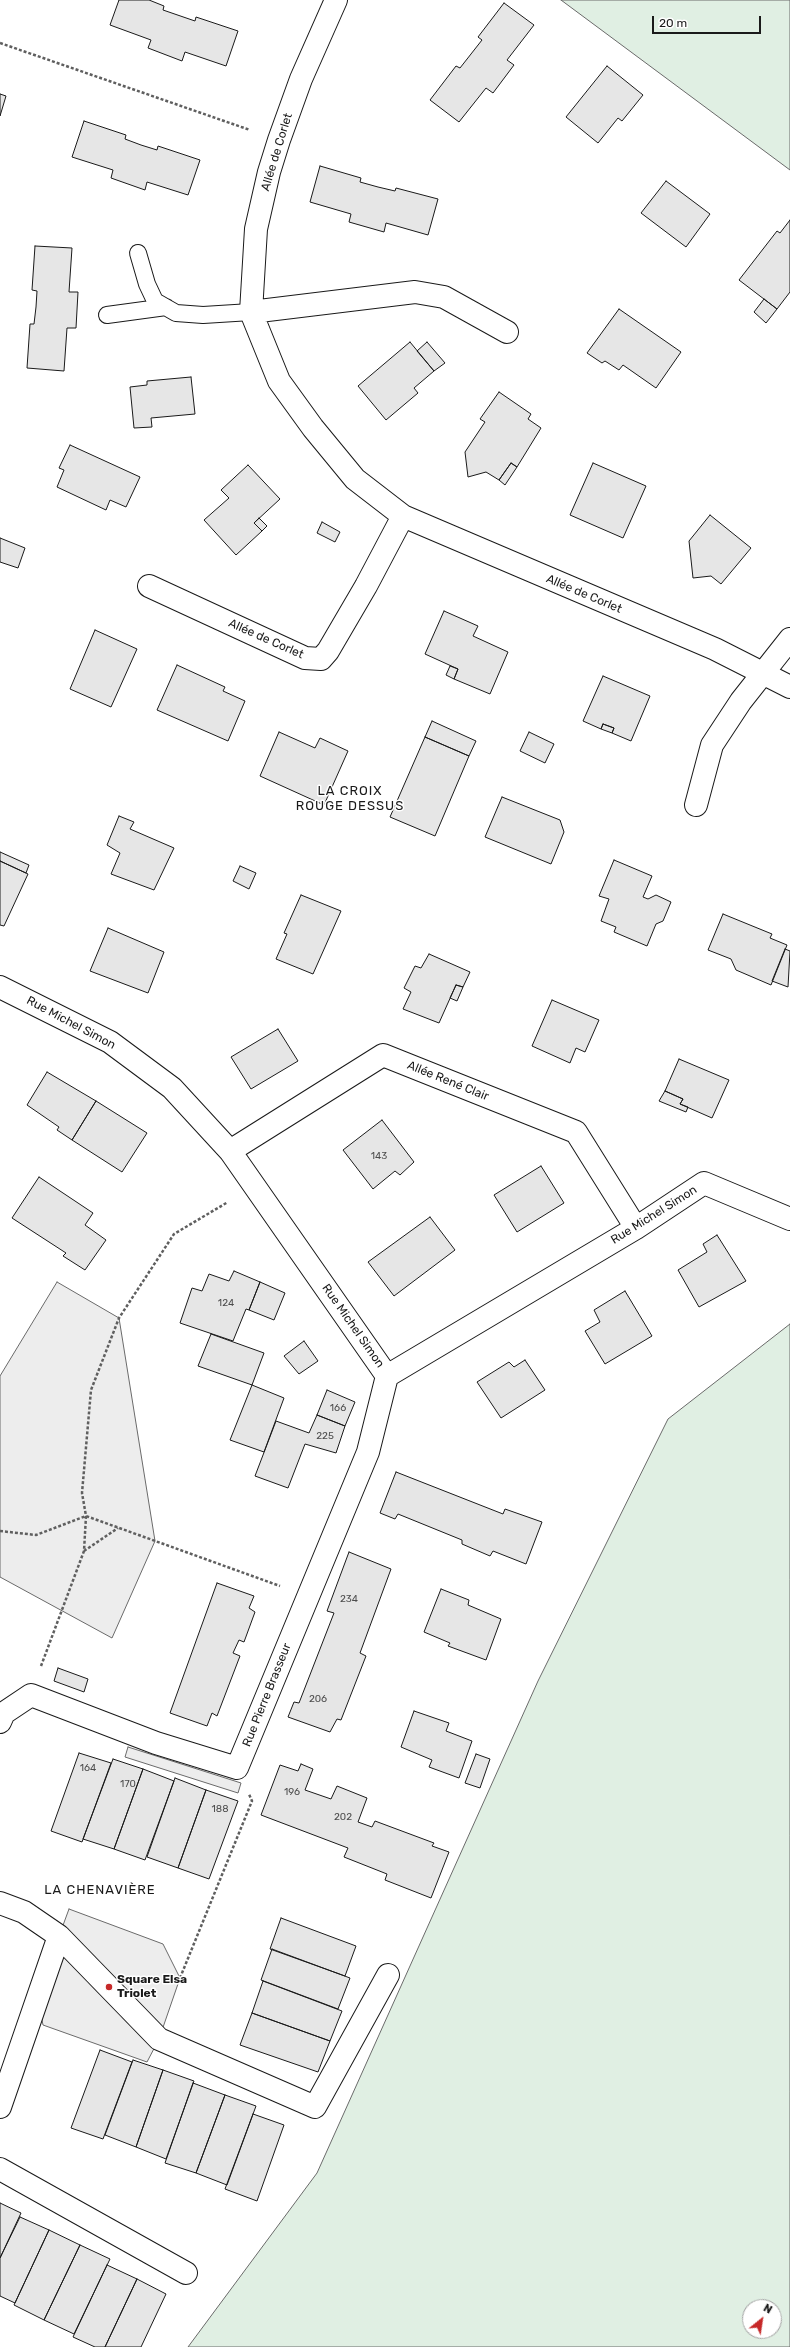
<!DOCTYPE html>
<html>
<head>
<meta charset="utf-8">
<style>
  body { margin:0 }
  #map { position:relative; width:790px; height:2347px; overflow:hidden; background:#fff; font-family:Rubik,sans-serif }
  canvas { display:block }
  .north { position:absolute; left:742px; top:2299px; width:40px; height:40px; box-sizing:border-box; background:#fff; border:1px solid #a3a3a3; border-radius:50%; rotate:30deg; font-size:11px; font-weight:700; line-height:16px; text-align:center; color:#1a1a1a }
  .north::after { content:''; display:block; margin:auto; width:14px; height:18px; background:#c62828; clip-path:polygon(50% 0,100% 100%,50% 72%,0 100%) }
  .scale { position:absolute; left:652px; top:16px; width:109px; height:18px; box-sizing:border-box; border:2px solid #1a1a1a; border-top:0; padding-left:5px; font-size:12px; line-height:14px; white-space:nowrap; color:#1a1a1a; -webkit-text-stroke:3px #fff; paint-order:stroke }
</style>
</head>
<body>
<div id="map">
<canvas width="790" height="2347"></canvas>
<div class="north">N</div>
<div class="scale">20 m</div>
</div>
<script>
const c = document.querySelector('canvas').getContext('2d');
c.lineJoin = 'round';
function paint(path, color) { c.fillStyle = color; c.fill(path, 'evenodd'); }
const poly = rows => new Path2D(rows.map(r => 'M' + r).join(''));
function trace(path, color, width, dash) { c.strokeStyle = color; c.lineWidth = width; c.lineCap = dash ? 'butt' : 'round'; c.setLineDash(dash || []); c.stroke(path); }
function write(font, color, halo, rows, align = 'center') {
  c.font = font + ' Rubik,sans-serif'; c.lineWidth = 3; c.setLineDash([]); c.textBaseline = 'middle'; c.strokeStyle = halo; c.fillStyle = color; for (const [text, x, y, turn = 0] of rows) {
    c.save(); c.translate(x, y); c.rotate((+turn || 0) * Math.PI / 180); c.textAlign = isNaN(turn) ? turn : align; if (halo) c.strokeText(text, 0, 0); c.fillText(text, 0, 0); c.restore();
  }
}
const green = poly([
  [561,0,790,0,790,170,561,0],
  [790,1324,790,2347,188,2347,317,2173,538,1681,668,1419,790,1324],
  [750,2307,774,2307,774,2331,750,2331,750,2307]
]);
paint(green, '#e0efe3');
trace(green, '#6a6a6a', 1);
const parking = poly([
  [57,1282,119,1318,155,1541,112,1638,0,1577,0,1376,57,1282],
  [128,1747,241,1783,238,1793,125,1757,128,1747],
  [69,1909,163,1944,180,1978,159,2039,147,2062,43,2025,37,1996,69,1909]
]);
paint(parking, '#ededed');
trace(parking, '#6a6a6a', 1);
const building = poly([
  [119,0,149,0,164,6,163,10,195,21,196,17,238,31,226,66,185,52,182,61,148,48,151,40,110,25,119,0],
  [504,3,534,25,507,60,514,65,493,93,486,88,459,122,430,100,456,66,460,68,482,40,478,37,504,3],
  [607,66,643,95,622,121,618,118,598,143,566,117,607,66],
  [0,94,6,96,0,116,0,94],
  [84,121,126,135,125,139,141,145,157,150,158,146,200,160,188,195,147,182,145,190,111,178,113,170,72,157,84,121],
  [320,166,361,178,360,182,378,187,395,191,396,188,438,199,428,235,386,223,384,232,349,222,351,214,310,202,320,166],
  [666,181,710,214,686,247,641,213,666,181],
  [790,220,790,292,777,309,739,280,777,231,780,233,790,220],
  [35,246,72,248,69,292,78,292,76,328,67,328,64,371,27,368,30,324,34,324,36,307,37,291,32,290,35,246],
  [764,299,777,309,766,323,754,312,764,299],
  [619,309,681,352,656,388,623,365,619,370,605,361,602,363,587,353,619,309],
  [410,342,434,371,414,388,418,393,386,420,358,386,410,342],
  [427,342,445,363,434,371,417,351,427,342],
  [191,377,195,414,151,418,152,427,134,428,130,387,147,385,147,381,191,377],
  [499,392,531,414,528,419,541,428,517,467,511,463,499,480,486,472,468,477,465,452,485,422,480,419,499,392],
  [70,445,140,477,126,507,110,500,106,510,57,487,64,470,59,468,70,445],
  [511,463,517,467,505,485,499,480,511,463],
  [593,463,646,486,623,538,570,515,593,463],
  [248,465,280,499,254,523,262,531,236,555,204,520,229,498,221,490,248,465],
  [710,515,751,548,721,584,711,576,693,578,689,541,710,515],
  [259,518,267,526,262,531,254,523,259,518],
  [322,522,340,532,335,542,317,533,322,522],
  [0,538,25,548,18,568,0,562,0,538],
  [444,611,478,626,473,636,508,652,490,694,454,679,458,669,425,654,444,611],
  [95,630,137,649,111,707,70,689,95,630],
  [177,665,225,687,223,691,245,701,228,741,157,710,177,665],
  [450,666,458,669,454,679,446,675,450,666],
  [603,676,650,696,631,741,612,733,614,728,603,724,601,729,583,721,603,676],
  [432,721,476,741,469,756,425,737,432,721],
  [603,724,614,728,612,733,601,729,603,724],
  [279,732,315,748,320,738,348,751,324,805,260,776,279,732],
  [529,732,554,744,545,763,520,751,529,732],
  [425,737,469,756,435,836,390,817,425,737],
  [502,797,560,820,564,832,551,864,485,837,502,797],
  [119,816,134,822,130,829,174,848,154,890,111,874,120,853,107,845,119,816],
  [0,852,29,865,26,873,0,861,0,852],
  [614,860,652,876,643,897,648,899,656,895,671,902,663,921,656,924,647,946,614,932,616,927,601,921,609,899,599,896,614,860],
  [0,861,28,874,4,926,0,925,0,861],
  [240,866,256,873,249,889,233,881,240,866],
  [301,895,341,911,313,974,276,959,287,934,284,933,301,895],
  [723,914,772,934,770,938,787,945,771,985,736,970,731,959,708,950,723,914],
  [108,928,164,952,148,993,90,971,108,928],
  [785,949,790,951,788,987,772,981,785,949],
  [429,954,470,972,463,987,456,985,439,1023,403,1009,411,992,404,988,415,966,421,968,429,954],
  [456,985,463,987,457,1001,450,998,456,985],
  [552,1000,599,1020,585,1052,576,1048,570,1063,532,1046,552,1000],
  [278,1029,298,1061,251,1089,231,1057,278,1029],
  [679,1059,729,1080,712,1118,680,1104,683,1099,665,1091,679,1059],
  [47,1072,96,1101,72,1140,57,1130,59,1127,27,1105,47,1072],
  [665,1091,683,1099,680,1104,688,1107,686,1112,659,1101,665,1091],
  [96,1101,147,1133,122,1172,72,1140,96,1101],
  [382,1120,414,1162,400,1175,395,1171,373,1189,343,1150,382,1120],
  [541,1166,564,1203,517,1232,494,1195,541,1166],
  [39,1177,93,1213,85,1225,106,1240,85,1270,63,1256,66,1253,12,1218,39,1177],
  [430,1217,455,1250,394,1296,368,1262,430,1217],
  [717,1235,746,1281,699,1307,678,1270,707,1252,703,1244,717,1235],
  [234,1271,260,1282,249,1310,246,1309,233,1341,180,1323,192,1288,202,1291,209,1274,229,1281,234,1271],
  [260,1282,285,1293,274,1320,249,1310,260,1282],
  [625,1291,652,1336,605,1364,585,1331,600,1322,594,1310,625,1291],
  [211,1334,264,1353,252,1385,198,1366,211,1334],
  [304,1341,318,1361,299,1374,284,1356,304,1341],
  [525,1360,545,1390,501,1418,477,1382,509,1362,514,1367,525,1360],
  [252,1385,284,1398,264,1452,230,1440,252,1385],
  [327,1390,355,1402,345,1426,317,1415,327,1390],
  [317,1415,345,1426,336,1453,305,1444,288,1488,255,1476,276,1421,309,1433,317,1415],
  [396,1472,503,1514,505,1509,542,1522,526,1564,493,1551,490,1556,462,1544,462,1540,398,1514,395,1519,380,1513,396,1472],
  [349,1552,391,1569,360,1653,366,1656,341,1720,337,1719,330,1732,288,1717,294,1702,299,1703,334,1613,327,1611,349,1552],
  [217,1583,254,1596,249,1608,255,1612,244,1642,239,1640,233,1653,240,1656,217,1716,212,1713,207,1726,170,1713,217,1583],
  [441,1589,469,1600,468,1605,501,1619,486,1660,448,1646,450,1643,424,1632,441,1589],
  [58,1668,88,1679,84,1692,54,1681,58,1668],
  [414,1711,449,1723,446,1731,472,1741,459,1778,429,1767,432,1760,401,1747,414,1711],
  [79,1753,111,1763,82,1842,51,1831,79,1753],
  [476,1754,490,1759,480,1788,465,1783,476,1754],
  [113,1759,143,1769,114,1849,83,1839,113,1759],
  [301,1764,313,1769,305,1790,331,1799,337,1786,367,1798,358,1822,372,1827,375,1821,434,1843,432,1846,449,1852,431,1898,385,1880,387,1874,344,1857,348,1848,261,1815,280,1765,298,1771,301,1764],
  [143,1769,174,1781,145,1860,114,1849,143,1769],
  [175,1778,206,1790,178,1868,147,1857,175,1778],
  [206,1790,238,1801,209,1879,178,1868,206,1790],
  [281,1918,356,1946,345,1976,270,1949,281,1918],
  [272,1949,350,1978,338,2009,261,1980,272,1949],
  [263,1981,342,2011,330,2041,252,2013,263,1981],
  [252,2013,330,2041,318,2072,240,2045,252,2013],
  [100,2050,132,2062,103,2139,71,2128,100,2050],
  [133,2060,163,2070,136,2147,105,2135,133,2060],
  [163,2070,194,2081,166,2159,136,2147,163,2070],
  [193,2083,225,2095,196,2173,165,2163,193,2083],
  [225,2095,256,2106,227,2185,196,2173,225,2095],
  [253,2114,284,2125,257,2201,225,2189,253,2114],
  [0,2203,21,2213,0,2258,0,2203],
  [20,2217,49,2230,15,2303,0,2296,0,2258,20,2217],
  [49,2230,80,2245,44,2320,14,2305,49,2230],
  [80,2245,110,2259,74,2334,44,2320,80,2245],
  [107,2265,137,2279,105,2347,95,2347,73,2337,107,2265],
  [137,2279,166,2294,141,2347,105,2347,137,2279]
]);
paint(building, '#e6e6e6');
trace(building, '#1a1a1a', 1);
const lane = poly([
  [138,253,147,284,155,301,176,313,203,315,251,312],
  [107,315,166,307]
]);
const street = poly([
  [336,0,301,79,279,140,269,172,256,229,251,312,279,381,313,428,355,479,403,516,715,649,790,687],
  [251,312,415,292,444,297,507,332],
  [149,586,305,658,321,659,328,651,366,586,403,516],
  [696,805,712,745,741,701,790,639],
  [0,987,110,1042,172,1088,230,1151,387,1376,636,1228,704,1183,790,1219],
  [230,1151,383,1055,576,1132,636,1228],
  [0,1722,4,1713,31,1695,156,1743,237,1768,368,1452,387,1376],
  [0,1903,24,1912,59,1936,0,2107],
  [59,1936,159,2039,315,2107,388,1975],
  [0,2169,186,2273]
]);
trace(lane, '#1a1a1a', 18);
trace(street, '#1a1a1a', 24);
trace(poly([
  [0,43,250,130],
  [0,1531,36,1535,86,1516,280,1586],
  [84,1551,118,1528],
  [41,1666,84,1551,86,1516,82,1493,91,1390,119,1318,174,1234,228,1202],
  [180,1978,252,1801,249,1794]
]), '#5f5f5f', 2.5, [3, 2]);
trace(lane, '#fff', 16);
trace(street, '#fff', 22);
for (const [x, y, r, color] of [
  [109,1987,4,"#c62828"]
]) { const dot = new Path2D(); dot.arc(x, y, r, 0, 2 * Math.PI); c.fillStyle = color; c.fill(dot); trace(dot, '#fff', 1.5); }
write('10px', '#4d4d4d', null, [
  ["143",379,1156],
  ["124",226,1303],
  ["166",338,1408],
  ["225",325,1436],
  ["234",349,1599],
  ["206",318,1699],
  ["164",88,1768],
  ["170",128,1784],
  ["196",292,1792],
  ["188",220,1809],
  ["202",343,1817]
]);
write('12px', '#1a1a1a', '#fff', [
  ["Allée de Corlet",277,152,-73],
  ["Allée de Corlet",584,594,23],
  ["Allée de Corlet",266,639,24],
  ["Rue Michel Simon",71,1023,28],
  ["Allée René Clair",448,1081,22],
  ["Rue Michel Simon",654,1215,-32],
  ["Rue Michel Simon",353,1326,55],
  ["Rue Pierre Brasseur",267,1695,-68]
]);
write('bold 12px', '#1a1a1a', '#fff', [
  ["Square Elsa",117,1980],
  ["Triolet",117,1994]
], 'left');
c.letterSpacing = '1px';
write('13px', '#1a1a1a', '#fff', [
  ["LA CROIX",350,791],
  ["ROUGE DESSUS",350,806],
  ["LA CHENAVIÈRE",100,1890]
]);
c.letterSpacing = '0px';
</script>
</body>
</html>
